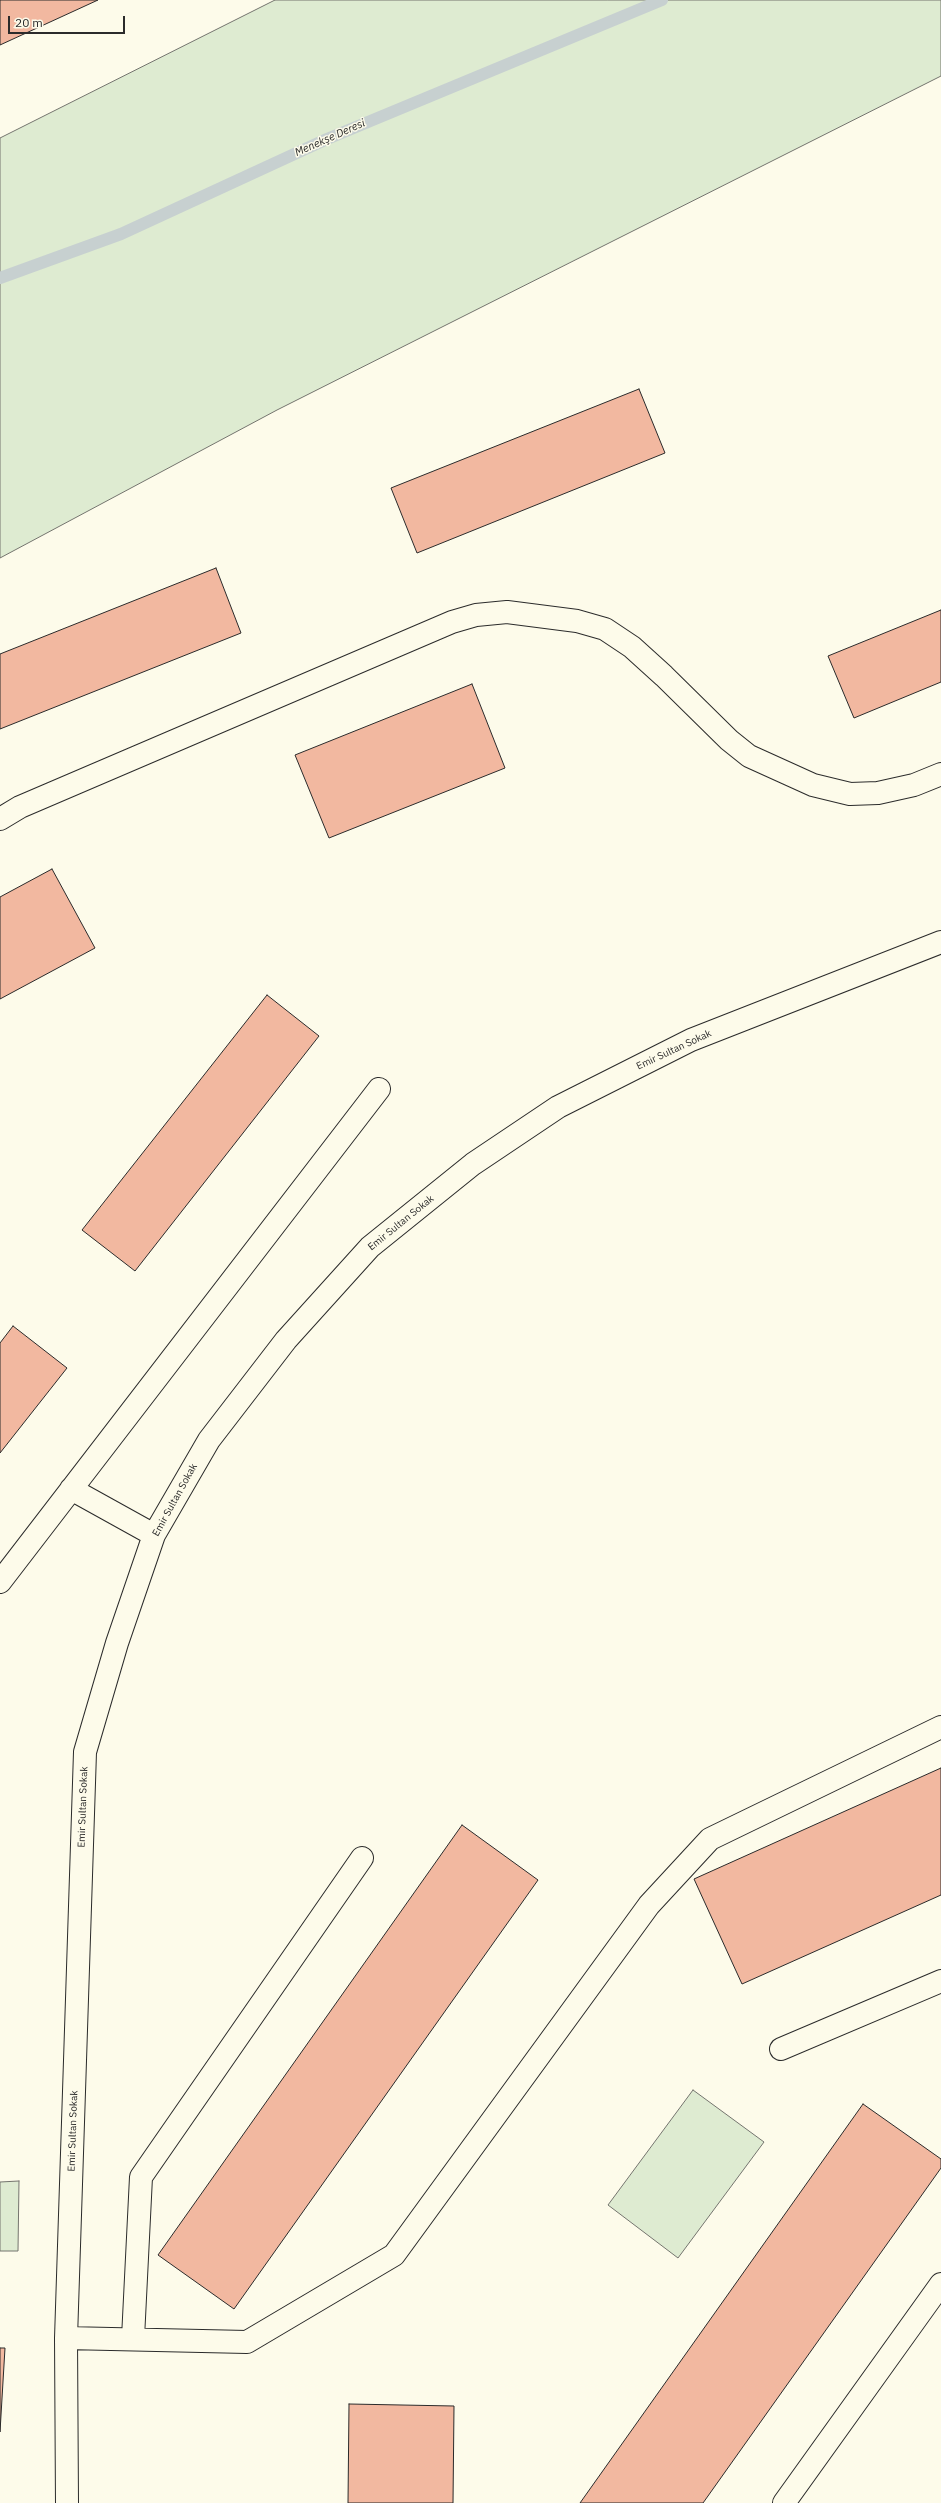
<!DOCTYPE html>
<html>
<head>
<meta charset="utf-8">
<style>
  body { margin:0 }
  #map { position:relative; width:941px; height:2503px; overflow:hidden; background:#fdfbea; font-family:"IBM Plex Sans",sans-serif }
  canvas { display:block }
  .scale { position:absolute; left:8px; top:16px; width:117px; height:18px; box-sizing:border-box; border:2px solid #2b2b2b; border-top:0; padding-left:5px; font-size:12px; line-height:14px; white-space:nowrap; color:#2b2b2b; -webkit-text-stroke:3px #fdfbea; paint-order:stroke }
</style>
</head>
<body>
<div id="map">
<canvas width="941" height="2503"></canvas>
<div class="scale">20 m</div>
</div>
<script>
const c = document.querySelector('canvas').getContext('2d');
c.lineJoin = 'round';
function paint(path, color) { c.fillStyle = color; c.fill(path, 'evenodd'); }
const poly = rows => new Path2D(rows.map(r => 'M' + r).join(''));
function trace(path, color, width, dash) { c.strokeStyle = color; c.lineWidth = width; c.lineCap = dash ? 'butt' : 'round'; c.setLineDash(dash || []); c.stroke(path); }
function write(font, color, halo, rows, align = 'center') {
  c.font = font + ' "IBM Plex Sans",sans-serif'; c.lineWidth = 3; c.setLineDash([]); c.textBaseline = 'middle'; c.strokeStyle = halo; c.fillStyle = color; for (const [text, x, y, turn = 0] of rows) {
    c.save(); c.translate(x, y); c.rotate((+turn || 0) * Math.PI / 180); c.textAlign = isNaN(turn) ? turn : align; if (halo) c.strokeText(text, 0, 0); c.fillText(text, 0, 0); c.restore();
  }
}
const green = poly([
  [275,0,941,0,941,76,277,410,0,558,0,138,275,0],
  [693,2090,764,2142,678,2258,608,2205,693,2090],
  [19,2181,18,2251,0,2251,0,2182,19,2181]
]);
paint(green, '#deebd1');
trace(green, '#74746e', 1);
trace(poly([
  [0,278,121,234,327,139,662,0]
]), '#c7d0d0', 12);
const building = poly([
  [0,0,98,0,0,45,0,0],
  [639,389,665,453,417,553,391,488,639,389],
  [216,568,241,633,0,729,0,654,216,568],
  [941,610,941,682,854,718,828,656,941,610],
  [472,684,505,768,329,838,295,755,472,684],
  [52,869,95,948,0,999,0,897,52,869],
  [267,995,319,1036,135,1271,82,1230,267,995],
  [13,1326,67,1368,0,1453,0,1343,13,1326],
  [941,1768,941,1895,742,1984,694,1879,941,1768],
  [462,1825,538,1880,234,2309,158,2255,462,1825],
  [863,2104,941,2159,941,2168,703,2503,580,2503,863,2104],
  [0,2348,5,2348,0,2432,0,2348],
  [349,2404,454,2406,453,2503,348,2503,349,2404]
]);
paint(building, '#f2b8a0');
trace(building, '#2b2b2b', 1);
const minor = poly([
  [0,819,20,807,452,622,476,615,507,612,577,621,605,629,632,647,664,676,729,740,749,756,813,785,850,794,878,793,914,785,941,774],
  [71,1489,154,1535],
  [0,1582,379,1089],
  [781,2049,941,1981],
  [66,2338,247,2342,394,2255,649,1905,710,1839,941,1727],
  [133,2338,141,2177,362,1858],
  [67,2503,66,2338,85,1752,117,1643,154,1535,209,1440,286,1340,370,1247,473,1164,558,1107,691,1040,941,942],
  [784,2503,941,2284]
]);
trace(minor, '#2b2b2b', 24);
trace(minor, '#fdfbea', 22);
write('10px', '#2b2b2b', '#fdfbea', [
  ["Emir Sultan Sokak",674,1050,-25],
  ["Emir Sultan Sokak",401,1223,-39],
  ["Emir Sultan Sokak",175,1500,-61],
  ["Emir Sultan Sokak",83,1807,-88],
  ["Emir Sultan Sokak",73,2131,-88]
]);
write('italic 11px', '#2b2b2b', '#fdfbea', [
  ["Menekşe Deresi",330,138,-24]
]);
</script>
</body>
</html>
